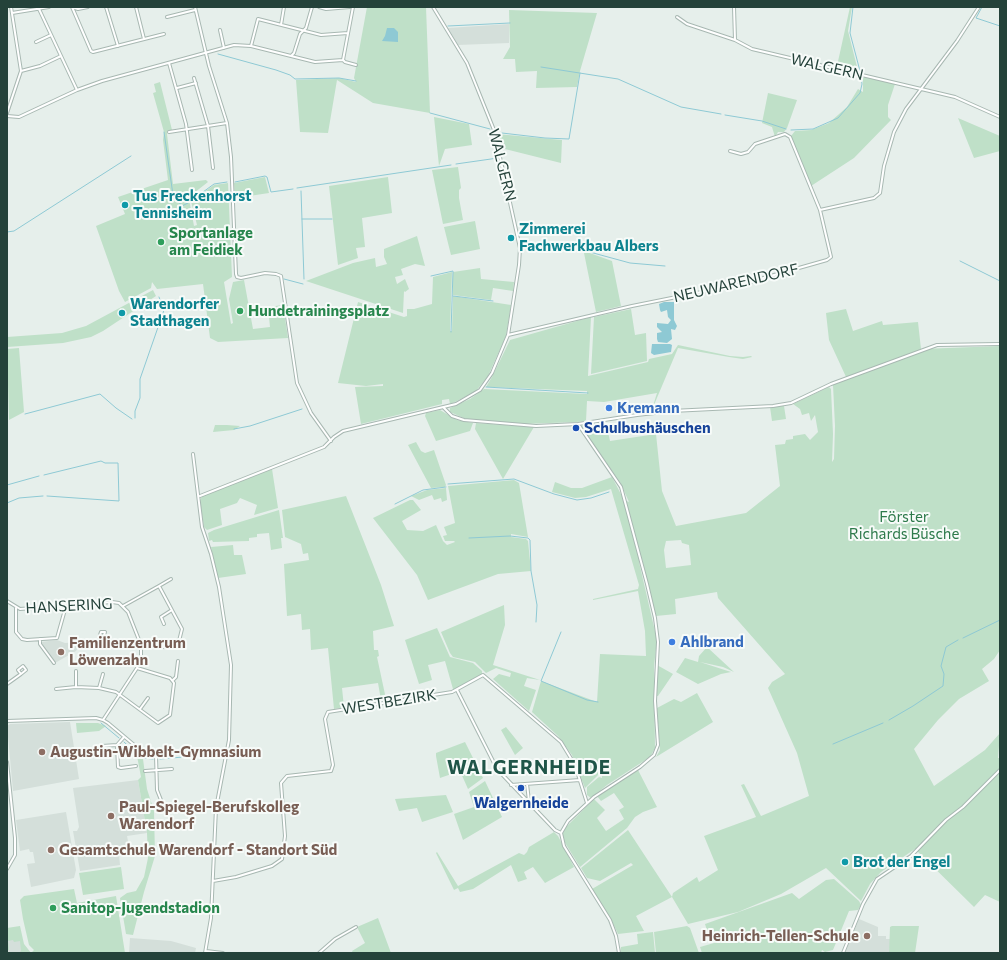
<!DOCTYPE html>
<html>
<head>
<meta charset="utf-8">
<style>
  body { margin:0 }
  #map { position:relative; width:1007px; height:960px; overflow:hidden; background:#e6efeb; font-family:Commissioner,sans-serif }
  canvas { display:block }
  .frame { position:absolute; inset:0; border:8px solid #24423a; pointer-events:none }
</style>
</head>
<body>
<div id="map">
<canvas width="1007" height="960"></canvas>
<div class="frame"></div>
</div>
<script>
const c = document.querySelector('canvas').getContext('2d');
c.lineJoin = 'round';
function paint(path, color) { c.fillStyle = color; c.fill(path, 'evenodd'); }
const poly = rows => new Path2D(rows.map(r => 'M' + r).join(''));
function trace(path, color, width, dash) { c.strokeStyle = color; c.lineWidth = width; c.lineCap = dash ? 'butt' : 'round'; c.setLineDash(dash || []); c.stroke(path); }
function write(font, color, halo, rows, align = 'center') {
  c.font = font + ' Commissioner,sans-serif'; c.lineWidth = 4; c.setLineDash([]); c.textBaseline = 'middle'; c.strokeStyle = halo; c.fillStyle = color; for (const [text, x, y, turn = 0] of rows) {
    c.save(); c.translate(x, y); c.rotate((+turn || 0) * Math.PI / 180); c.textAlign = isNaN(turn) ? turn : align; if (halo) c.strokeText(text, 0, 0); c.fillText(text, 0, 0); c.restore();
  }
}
paint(poly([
  [509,24,509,43,458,45,448,28],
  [57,640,65,643,81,642,76,651,55,663,41,642],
  [70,722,79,779,13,791,7,726,10,724],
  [138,780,147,833,127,836,130,852,119,854,120,865,80,871,73,831,77,831,79,827,73,788],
  [66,812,76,870,74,878,31,887,27,864,35,863,33,852,30,852,29,849,20,851,16,820],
  [859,919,878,927,878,936,886,936,886,939,891,939,889,953,845,953],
  [21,935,22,942,31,953,7,953,7,936],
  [130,938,171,941,196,948,195,953,129,953]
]), '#d4dfda');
paint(poly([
  [367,7,426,7,430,113,373,103,337,80,328,133,300,132,296,80,339,78,356,82,354,78],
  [850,7,852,7,848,31,858,71,837,66],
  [509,10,597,13,580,71,577,87,536,88,537,71,516,72,515,59,503,59,510,47],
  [863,76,895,84,888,105,888,117,891,120,854,158,811,186,791,136,795,131,811,130,829,123,847,107,858,89,863,92],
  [160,82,172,130,167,131,167,134,173,184,206,180,208,182,190,196,189,199,194,226,197,225,191,201,214,185,228,183,232,277,224,282,231,324,233,323,229,299,233,282,244,280,253,329,270,327,268,307,283,305,288,338,218,342,210,338,203,284,157,289,152,282,151,288,125,302,119,291,96,226,125,214,118,197,168,180,163,140,164,132,153,93,156,92,154,84],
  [768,93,797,100,787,128,784,132,778,132,775,137,772,127,762,123],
  [434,117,469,124,472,145,445,149,439,166],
  [958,118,1000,136,1000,151,974,158],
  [497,134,562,140,561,163,501,148],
  [458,167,461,188,459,190,459,198,463,220,443,224,432,170],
  [265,177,269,193,236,198,235,196,234,183],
  [388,177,392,213,362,218,365,247,356,248,358,258,338,265,329,186],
  [475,221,480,249,451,255,444,227],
  [417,236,425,266,415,264,401,269,403,275,395,277,397,284,405,279,409,289,405,292,404,291,403,313,306,281,353,263,375,258,376,267,387,264,384,257,384,249],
  [559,242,612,261,621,306,596,312,584,253,559,244],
  [480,268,481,279,514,282,513,291,493,288,491,300,453,295,453,272],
  [452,272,450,331,452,331,453,296,511,305,506,336,488,376,476,391,455,402,450,404,449,399,442,400,442,404,361,424,355,387,383,386,383,384,366,386,338,383,358,302,404,317,407,316,407,309,414,309,432,304,433,277],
  [153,290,156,296,103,331,91,337,63,343,7,347,7,337,62,333,86,326],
  [631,309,635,335,646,333,647,361,591,374,594,317],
  [846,309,853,331,882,321,883,325,918,322,921,349,1000,346,1000,650,994,659,982,669,989,681,959,699,938,720,914,749,934,786,985,750,1000,733,998,758,1000,758,1000,902,985,895,974,907,915,849,881,872,870,884,861,901,826,868,781,894,738,912,688,924,672,897,673,893,697,877,699,882,718,870,704,836,756,817,741,785,744,784,761,816,809,796,797,753,768,688,772,682,785,674,718,598,717,592,675,599,676,614,656,616,642,559,639,562,657,640,654,666,655,748,650,757,607,785,591,798,587,795,587,787,599,777,602,778,602,776,598,775,585,788,572,755,558,736,532,712,541,681,597,702,600,654,646,656,645,631,638,591,593,600,593,599,638,589,639,585,611,489,586,497,575,498,552,492,555,482,571,488,582,488,612,477,624,500,629,502,620,482,581,427,582,424,599,421,600,433,608,432,610,441,656,434,662,491,676,526,746,513,780,486,775,445,785,444,786,440,793,439,793,436,805,434,810,440,818,432,815,415,811,421,809,413,802,415,800,409,793,404,829,387,831,389,833,434,832,462,834,459,835,426,833,385,847,379,829,340,826,313],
  [681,540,682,543,689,545,691,565,666,568,664,550,666,541],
  [591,317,588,376,648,362,649,359,672,354,678,345,730,356,743,357,751,356,752,357,743,359,729,357,678,348,651,412,657,393,604,402,587,401,586,421,576,422,524,424,466,419,450,412,450,408,470,399,484,389,587,394,587,391,486,387,492,377,510,340],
  [19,348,24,412,9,420,7,349],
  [784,406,786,419,772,421,770,407],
  [440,410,457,420,473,423,470,431,436,441,425,416,426,413],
  [476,423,534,427,503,479,475,429],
  [215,425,227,425,240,426,234,430,213,432],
  [416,442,421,451,425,453,434,450,446,485,445,487,431,488,408,445],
  [272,469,278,508,254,515,257,505,240,498,237,503,220,509,222,525,207,530,204,527,200,501,202,496],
  [514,480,519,483,528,537,511,534,511,537,526,539,528,541,531,571,498,574,428,600,417,575,373,518,410,500,413,500,421,510,402,521,407,530,423,531,436,525,443,541,447,545,455,542,454,541,445,541,443,536,447,535,444,527,455,523,448,486],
  [446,488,447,500,442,502,441,498,434,500,432,495,419,500,411,496,427,490],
  [346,496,381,585,394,626,373,631,374,650,378,650,379,656,377,657,386,699,381,700,378,683,342,688,344,707,334,709,328,648,311,650,310,629,302,630,301,614,287,616,284,564,309,560,308,553,303,554,301,544,285,537,282,510],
  [279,510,283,538,281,538,282,548,271,550,269,533,257,534,257,537,249,538,249,541,213,542,212,540,209,541,208,533,214,530],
  [233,545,234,555,242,555,246,574,218,578,211,547],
  [504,605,505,625,493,665,540,680,527,678,524,686,536,690,529,711,493,679,499,674,510,677,511,673,496,668,486,673,475,662,453,657,450,653,441,632],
  [437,628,450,657,473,663,482,671,482,674,455,690,453,689,445,661,428,665,432,680,419,684,405,640],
  [707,647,734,672,723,667,700,662,731,672,721,674,698,684,676,672,685,658,698,662,699,656],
  [657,665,673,674,658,696,657,696],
  [697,693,713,722,656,757,660,750,657,708,674,699,681,702],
  [76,723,98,723,106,726,99,731,77,733],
  [506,727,523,748,515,755,501,730],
  [465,742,483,778,468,789,460,771,440,778,436,756,436,753],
  [137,756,143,759,147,789,154,811,155,856,144,892,133,935,126,934,120,898,127,893,136,891,144,877,148,858,147,833,138,780,141,777],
  [638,770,657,807,643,812,635,817,627,828,580,867,562,838,564,829,594,799,605,810,597,818,606,831,624,819,619,810,624,807,614,793,601,801,597,796],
  [485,781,502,817,463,840,454,814,474,807,469,792],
  [446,795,453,812,422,822,417,808,399,811,395,799],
  [628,830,672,897,636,916,644,931,618,934,611,919,592,889,633,865,631,863,600,881,587,878,581,868],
  [554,832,558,836,574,867,545,883,533,867,524,872,527,879,518,882,511,865,473,889,460,892,458,888,454,890,436,853,437,852,458,886,519,853,524,855,527,852,529,847],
  [121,867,124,889,83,895,79,873],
  [834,879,859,901,861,905,858,910,849,911,833,950,825,952,822,950,821,953,702,953,700,947,728,939,727,937,712,939,709,937,705,924,792,893,799,899,826,880],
  [74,889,77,903,116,896,125,953,19,953,21,951,20,941,14,942,13,940,8,941,9,950,7,950,7,928,20,926,24,944,31,953,34,950,29,945,23,919,20,900,24,896],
  [378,918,391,953,353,953,352,951,365,943,357,927],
  [687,926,690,928,699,953,656,953,654,932],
  [892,926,919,926,915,953,889,953,890,927],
  [653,932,655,953,620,953,621,947,638,944,637,934]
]), '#bfe0c8');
paint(poly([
  [387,28,394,28,398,32,398,42,382,41,385,36],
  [664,302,674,302,674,320,677,326,675,330,671,329,672,339,667,343,658,342,657,339,657,333,662,332,657,327,657,323,668,324,671,320,668,317,667,310,661,312,660,310,659,304],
  [652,344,670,344,672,345,671,352,654,355,651,353]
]), '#8ec9d4');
trace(poly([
  [853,7,850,33,860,71],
  [982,7,976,18,1000,26],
  [448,26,510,23],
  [218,54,276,70,290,75,295,79,339,78,356,81],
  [541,67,618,79,681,107,721,114],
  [430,113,490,129],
  [725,115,762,121,786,129],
  [791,130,813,129,838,118,860,93,862,84,861,76],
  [164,132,173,195,182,206,188,203],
  [502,133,545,138,569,139,580,73],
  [456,164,498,158],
  [235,182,265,176,267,177,271,192,293,189],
  [297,188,451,165],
  [301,191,304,279],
  [192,200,214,184,227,182],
  [302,219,332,219],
  [7,232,14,231,131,156],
  [586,251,630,263,665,266],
  [960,261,1000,281],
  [431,276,453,271,451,332],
  [284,279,303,284],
  [453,296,493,301],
  [486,387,588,393],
  [25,414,100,394,116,408,132,419],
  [135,418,135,411,140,398,140,379,164,310,159,297],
  [234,429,250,426,302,409],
  [44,475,101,461,105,463,118,463,119,501,47,496],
  [448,484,514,479,554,494,577,500,591,498,609,492],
  [7,485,39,476],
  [7,503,19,498,43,496],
  [395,504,423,490,446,487],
  [469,538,510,536,528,538,530,540,531,571,537,605,536,622],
  [561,632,541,681,587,700,598,702],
  [963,638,1000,620],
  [889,720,913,706,943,686,944,674,941,666,946,647,958,640],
  [101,723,119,738],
  [124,742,138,755,143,758,153,759],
  [833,744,883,723],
  [160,759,195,756]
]), '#8ec9d4', 1);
const street = poly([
  [72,7,91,51,93,52,164,34],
  [72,7,78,9,88,7],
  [106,7,118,46],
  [136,7,144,39],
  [195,7,209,66,227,123,231,157,236,274,237,277,241,278,265,273,276,274,281,276,297,383,311,413,331,441],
  [319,7,326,9,350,7],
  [734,7,735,40],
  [39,9,77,90],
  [12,13,49,7],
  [167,17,195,10],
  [677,17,687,24,735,40,752,49,955,97,1000,117],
  [281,25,284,7],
  [220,30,224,48],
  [36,42,51,35],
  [251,46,258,19,321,35,348,33],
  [291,56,315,62,343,60,353,7],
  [343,60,345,62,356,65],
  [169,63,186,124,192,170],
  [21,71,40,66,61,56],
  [194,78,208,126,213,168],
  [177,88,196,83],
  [7,113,21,71,11,7],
  [7,116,19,117,77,90,102,81,234,45,251,46,291,56,294,53,300,34,306,28,312,7],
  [169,132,227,123],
  [820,210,874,198,880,193,884,166,894,132,906,109,957,41,979,7],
  [508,335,632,306,746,283,827,260,831,257,820,210,790,137,785,134,755,144,748,152,741,154,730,151],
  [444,408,452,416,464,420,536,426,578,424,637,415,672,411,773,406,791,403,831,384,937,345,1000,344],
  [578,424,621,487,647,584,655,618,658,642,655,701,658,745,654,755,640,767,594,797,568,821,561,833,564,846,610,920,616,936,619,953],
  [193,454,202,527,211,554,219,587,231,665,229,740,216,808,211,918,205,953],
  [200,496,324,447,334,437,343,431,456,404,480,390,492,373,508,335,519,265,520,248,494,130,467,63,433,7],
  [159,586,171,579],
  [7,601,20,609,112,602,119,603,128,612,141,645,141,656,137,668,103,720],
  [16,608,16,632,22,639,27,640,57,638,66,606],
  [164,624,161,617,172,610],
  [40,639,40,644,54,663],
  [103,639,105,632,101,632,99,638,111,641,141,645,166,647,179,641,182,629,159,586,123,606],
  [76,671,76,687],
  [173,680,176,677,178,661],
  [7,684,21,674,26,670,23,666,18,670,21,674],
  [99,688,103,674],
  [56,689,76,687,99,688,116,692,158,723,170,715,174,683,170,678,137,668],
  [457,690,497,769,555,830,561,833],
  [140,709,148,698],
  [7,721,96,718,103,720,108,723,145,754,193,752,226,754],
  [124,737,117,745,118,767,121,768,136,766],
  [102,746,117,745],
  [156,755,157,790,161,800],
  [7,762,15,838,15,855,7,869],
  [145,771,172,769],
  [527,784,529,801],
  [511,785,580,780],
  [213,881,236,877,272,866,282,859,285,836,281,783,287,776,331,771,333,765,325,719,328,712,452,692,483,675,561,742,575,765,587,803],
  [206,951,223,953],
  [319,953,335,939,356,927],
  [843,953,863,904,877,879,911,856,946,820,963,807,1000,770]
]);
trace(street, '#a8b8b2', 4);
trace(street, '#fff', 2);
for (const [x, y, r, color] of [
  [125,205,4,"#0f9aa8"],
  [511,238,4,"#0f9aa8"],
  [161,242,4,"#2e9e5b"],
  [240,311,4,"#2e9e5b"],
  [122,313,4,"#0f9aa8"],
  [609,408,4,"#3f7fe0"],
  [576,428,4,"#1a4fb4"],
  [672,642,4,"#3f7fe0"],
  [61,652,4,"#8d6e63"],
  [42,752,4,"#8d6e63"],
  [521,788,4,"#1a4fb4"],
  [111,816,4,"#8d6e63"],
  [51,850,4,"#8d6e63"],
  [845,862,4,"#0f9aa8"],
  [53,908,4,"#2e9e5b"],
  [867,936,4,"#8d6e63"]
]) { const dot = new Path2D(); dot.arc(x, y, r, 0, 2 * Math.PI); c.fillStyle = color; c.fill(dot); trace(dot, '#f7fbf9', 1.5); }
write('15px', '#24423a', '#f7fbf9', [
  ["WALGERN",827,67,13],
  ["WALGERN",502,165,76],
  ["NEUWARENDORF",736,283,-13],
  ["HANSERING",69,606,-3],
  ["WESTBEZIRK",389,702,-9]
]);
write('bold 15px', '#0d838f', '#f7fbf9', [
  ["Tus Freckenhorst",133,196],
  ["Tennisheim",133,213],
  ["Zimmerei",519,229],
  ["Fachwerkbau Albers",519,246],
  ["Warendorfer",130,304],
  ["Stadthagen",130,321],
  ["Brot der Engel",853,862]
], 'left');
write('bold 15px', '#27864d', '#f7fbf9', [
  ["Sportanlage",169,233],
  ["am Feidiek",169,250],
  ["Hundetrainingsplatz",248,311],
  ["Sanitop-Jugendstadion",61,908]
], 'left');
write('bold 15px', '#366cbe', '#f7fbf9', [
  ["Kremann",617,408],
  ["Ahlbrand",680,642]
], 'left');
write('bold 15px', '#164399', '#f7fbf9', [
  ["Schulbushäuschen",584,428],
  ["Walgernheide",521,803,"center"]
], 'left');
write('15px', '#2d7a4b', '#f7fbf9', [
  ["Förster",904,517],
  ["Richards Büsche",904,534]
]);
write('bold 15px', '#785e54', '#f7fbf9', [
  ["Familienzentrum",69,643],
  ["Löwenzahn",69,660],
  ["Augustin-Wibbelt-Gymnasium",50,752],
  ["Paul-Spiegel-Berufskolleg",119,807],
  ["Warendorf",119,824],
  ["Gesamtschule Warendorf - Standort Süd",59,850],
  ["Heinrich-Tellen-Schule",859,936,"right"]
], 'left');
c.letterSpacing = '1px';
write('bold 19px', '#1f5548', '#f7fbf9', [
  ["WALGERNHEIDE",529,768]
]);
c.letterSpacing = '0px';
</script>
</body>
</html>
